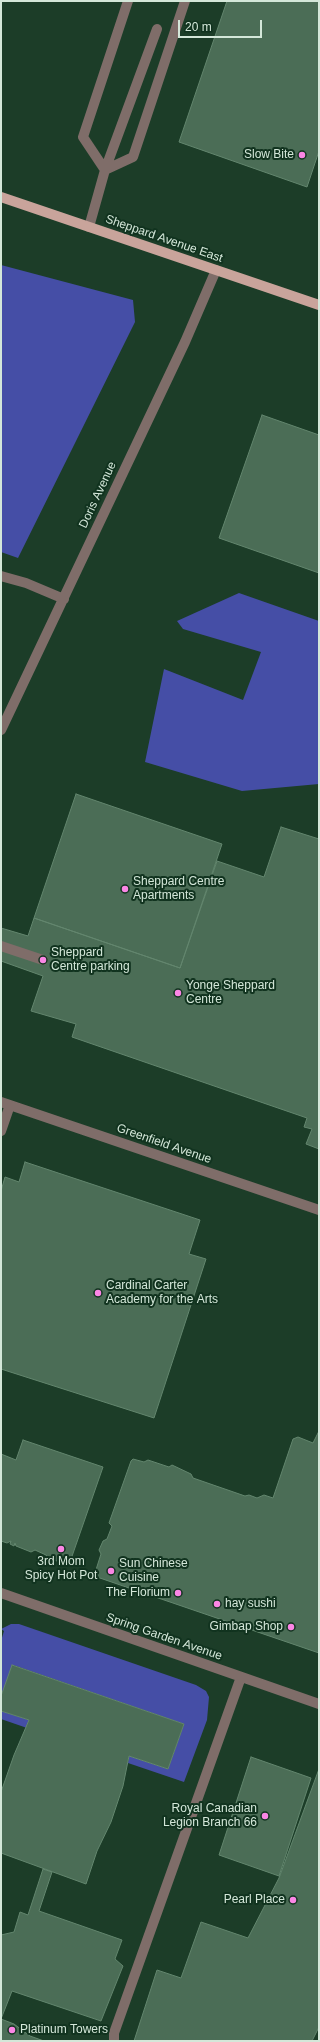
<!DOCTYPE html>
<html>
<head>
<meta charset="utf-8">
<style>
  body { margin:0 }
  #map { position:relative; width:320px; height:2042px; overflow:hidden; background:#1c3d28; font-family:Arial,sans-serif }
  canvas { display:block }
  .frame { position:absolute; inset:0; border:2px solid #d4e7d9; pointer-events:none }
  .scale { position:absolute; left:178px; top:20px; width:84px; height:18px; box-sizing:border-box; border:2px solid #d4e7d9; border-top:0; padding-left:5px; font-size:12px; line-height:14px; white-space:nowrap; color:#d4e7d9; -webkit-text-stroke:3px #11331f; paint-order:stroke }
</style>
</head>
<body>
<div id="map">
<canvas width="320" height="2042"></canvas>
<div class="frame"></div>
<div class="scale">20 m</div>
</div>
<script>
const c = document.querySelector('canvas').getContext('2d');
c.lineJoin = 'round';
function paint(path, color) { c.fillStyle = color; c.fill(path, 'evenodd'); }
const poly = rows => new Path2D(rows.map(r => 'M' + r).join(''));
function trace(path, color, width, dash) { c.strokeStyle = color; c.lineWidth = width; c.lineCap = dash ? 'butt' : 'round'; c.setLineDash(dash || []); c.stroke(path); }
function write(font, color, halo, rows, align = 'center') {
  c.font = font + ' Arial,sans-serif'; c.lineWidth = 4; c.setLineDash([]); c.textBaseline = 'middle'; c.strokeStyle = halo; c.fillStyle = color; for (const [text, x, y, turn = 0] of rows) {
    c.save(); c.translate(x, y); c.rotate((+turn || 0) * Math.PI / 180); c.textAlign = isNaN(turn) ? turn : align; if (halo) c.strokeText(text, 0, 0); c.fillText(text, 0, 0); c.restore();
  }
}
paint(poly([
  [1,265,133,300,135,322,18,558,1,552],
  [239,593,319,621,319,784,242,791,145,762,164,669,243,700,261,652,183,629,177,621],
  [11,1624,19,1624,196,1685,206,1691,209,1697,207,1720,184,1782,128,1763,129,1756,168,1769,184,1724,13,1665,1,1696,1,1641,4,1631,1,1629],
  [1,1711,29,1720,27,1728,1,1719]
]), '#454ea6');
const building = poly([
  [227,1,319,1,319,151,307,187,179,142,227,1],
  [262,415,319,435,319,573,219,538,262,415],
  [76,794,222,844,180,968,34,918,76,794],
  [281,827,319,839,319,1149,306,1144,312,1129,304,1127,307,1118,72,1037,76,1024,31,1011,43,976,1,961,1,928,28,936,34,918,180,968,217,861,264,877,281,827],
  [25,1162,200,1220,189,1254,206,1259,154,1418,1,1369,1,1191,5,1177,19,1182,25,1162],
  [319,1431,319,1653,94,1576,101,1554,99,1550,103,1541,107,1539,112,1526,109,1523,131,1461,133,1459,144,1462,148,1460,169,1467,172,1465,191,1474,193,1478,245,1496,249,1495,257,1498,264,1495,273,1498,293,1439,298,1437,313,1443,319,1431],
  [23,1440,103,1467,70,1562,68,1563,66,1561,63,1563,48,1558,46,1555,35,1550,31,1552,16,1546,15,1543,14,1546,10,1544,11,1541,7,1543,1,1541,1,1454,16,1460,23,1440],
  [12,1665,184,1724,168,1769,129,1756,123,1786,111,1822,97,1851,86,1884,1,1853,1,1792,14,1755,29,1720,1,1711,1,1696,12,1665],
  [251,1757,311,1778,279,1876,219,1855,251,1757],
  [319,1769,319,2027,312,2041,134,2041,157,1970,181,1978,201,1922,248,1938,279,1878,319,1769],
  [43,1869,52,1872,39,1911,122,1940,115,1959,123,1966,101,2021,12,1991,1,2019,1,1935,14,1932,20,1912,28,1915,43,1869],
  [1,2019,14,2024,30,2036,44,2041,1,2041,1,2019]
]);
paint(building, '#4b6d56');
trace(building, '#63866e', 1);
trace(poly([
  [128,1,83,137,105,170,133,157,185,1],
  [89,227,105,170,157,29],
  [1,576,26,583,64,599],
  [1,730,185,342,216,270],
  [1,946,43,960],
  [1,1102,319,1210],
  [1,1131,10,1105],
  [1,1593,319,1704],
  [114,2041,114,2033,241,1677]
]), '#7f6d69', 10);
trace(poly([
  [1,197,319,305]
]), '#c9a49b', 10);
for (const [x, y, r, color] of [
  [302,155,4,"#fb86e5"],
  [125,889,4,"#fb86e5"],
  [43,960,4,"#fb86e5"],
  [178,993,4,"#fb86e5"],
  [98,1293,4,"#fb86e5"],
  [61,1549,4,"#fb86e5"],
  [111,1571,4,"#fb86e5"],
  [178,1593,4,"#fb86e5"],
  [217,1604,4,"#fb86e5"],
  [291,1627,4,"#fb86e5"],
  [265,1816,4,"#fb86e5"],
  [293,1900,4,"#fb86e5"],
  [12,2030,4,"#fb86e5"]
]) { const dot = new Path2D(); dot.arc(x, y, r, 0, 2 * Math.PI); c.fillStyle = color; c.fill(dot); trace(dot, '#11331f', 1.5); }
write('12px', '#d4e7d9', '#11331f', [
  ["Slow Bite",294,155,"right"],
  ["Sheppard Centre",133,882],
  ["Apartments",133,896],
  ["Sheppard",51,953],
  ["Centre parking",51,967],
  ["Yonge Sheppard",186,986],
  ["Centre",186,1000],
  ["Cardinal Carter",106,1286],
  ["Academy for the Arts",106,1300],
  ["3rd Mom",61,1562,"center"],
  ["Spicy Hot Pot",61,1576,"center"],
  ["Sun Chinese",119,1564],
  ["Cuisine",119,1578],
  ["The Florium",170,1593,"right"],
  ["hay sushi",225,1604],
  ["Gimbap Shop",283,1627,"right"],
  ["Royal Canadian",257,1809,"right"],
  ["Legion Branch 66",257,1823,"right"],
  ["Pearl Place",285,1900,"right"],
  ["Platinum Towers",20,2030]
], 'left');
write('12px', '#d4e7d9', '#11331f', [
  ["Sheppard Avenue East",164,239,19],
  ["Doris Avenue",98,495,-65],
  ["Greenfield Avenue",164,1144,19],
  ["Spring Garden Avenue",164,1637,19]
]);
</script>
</body>
</html>
